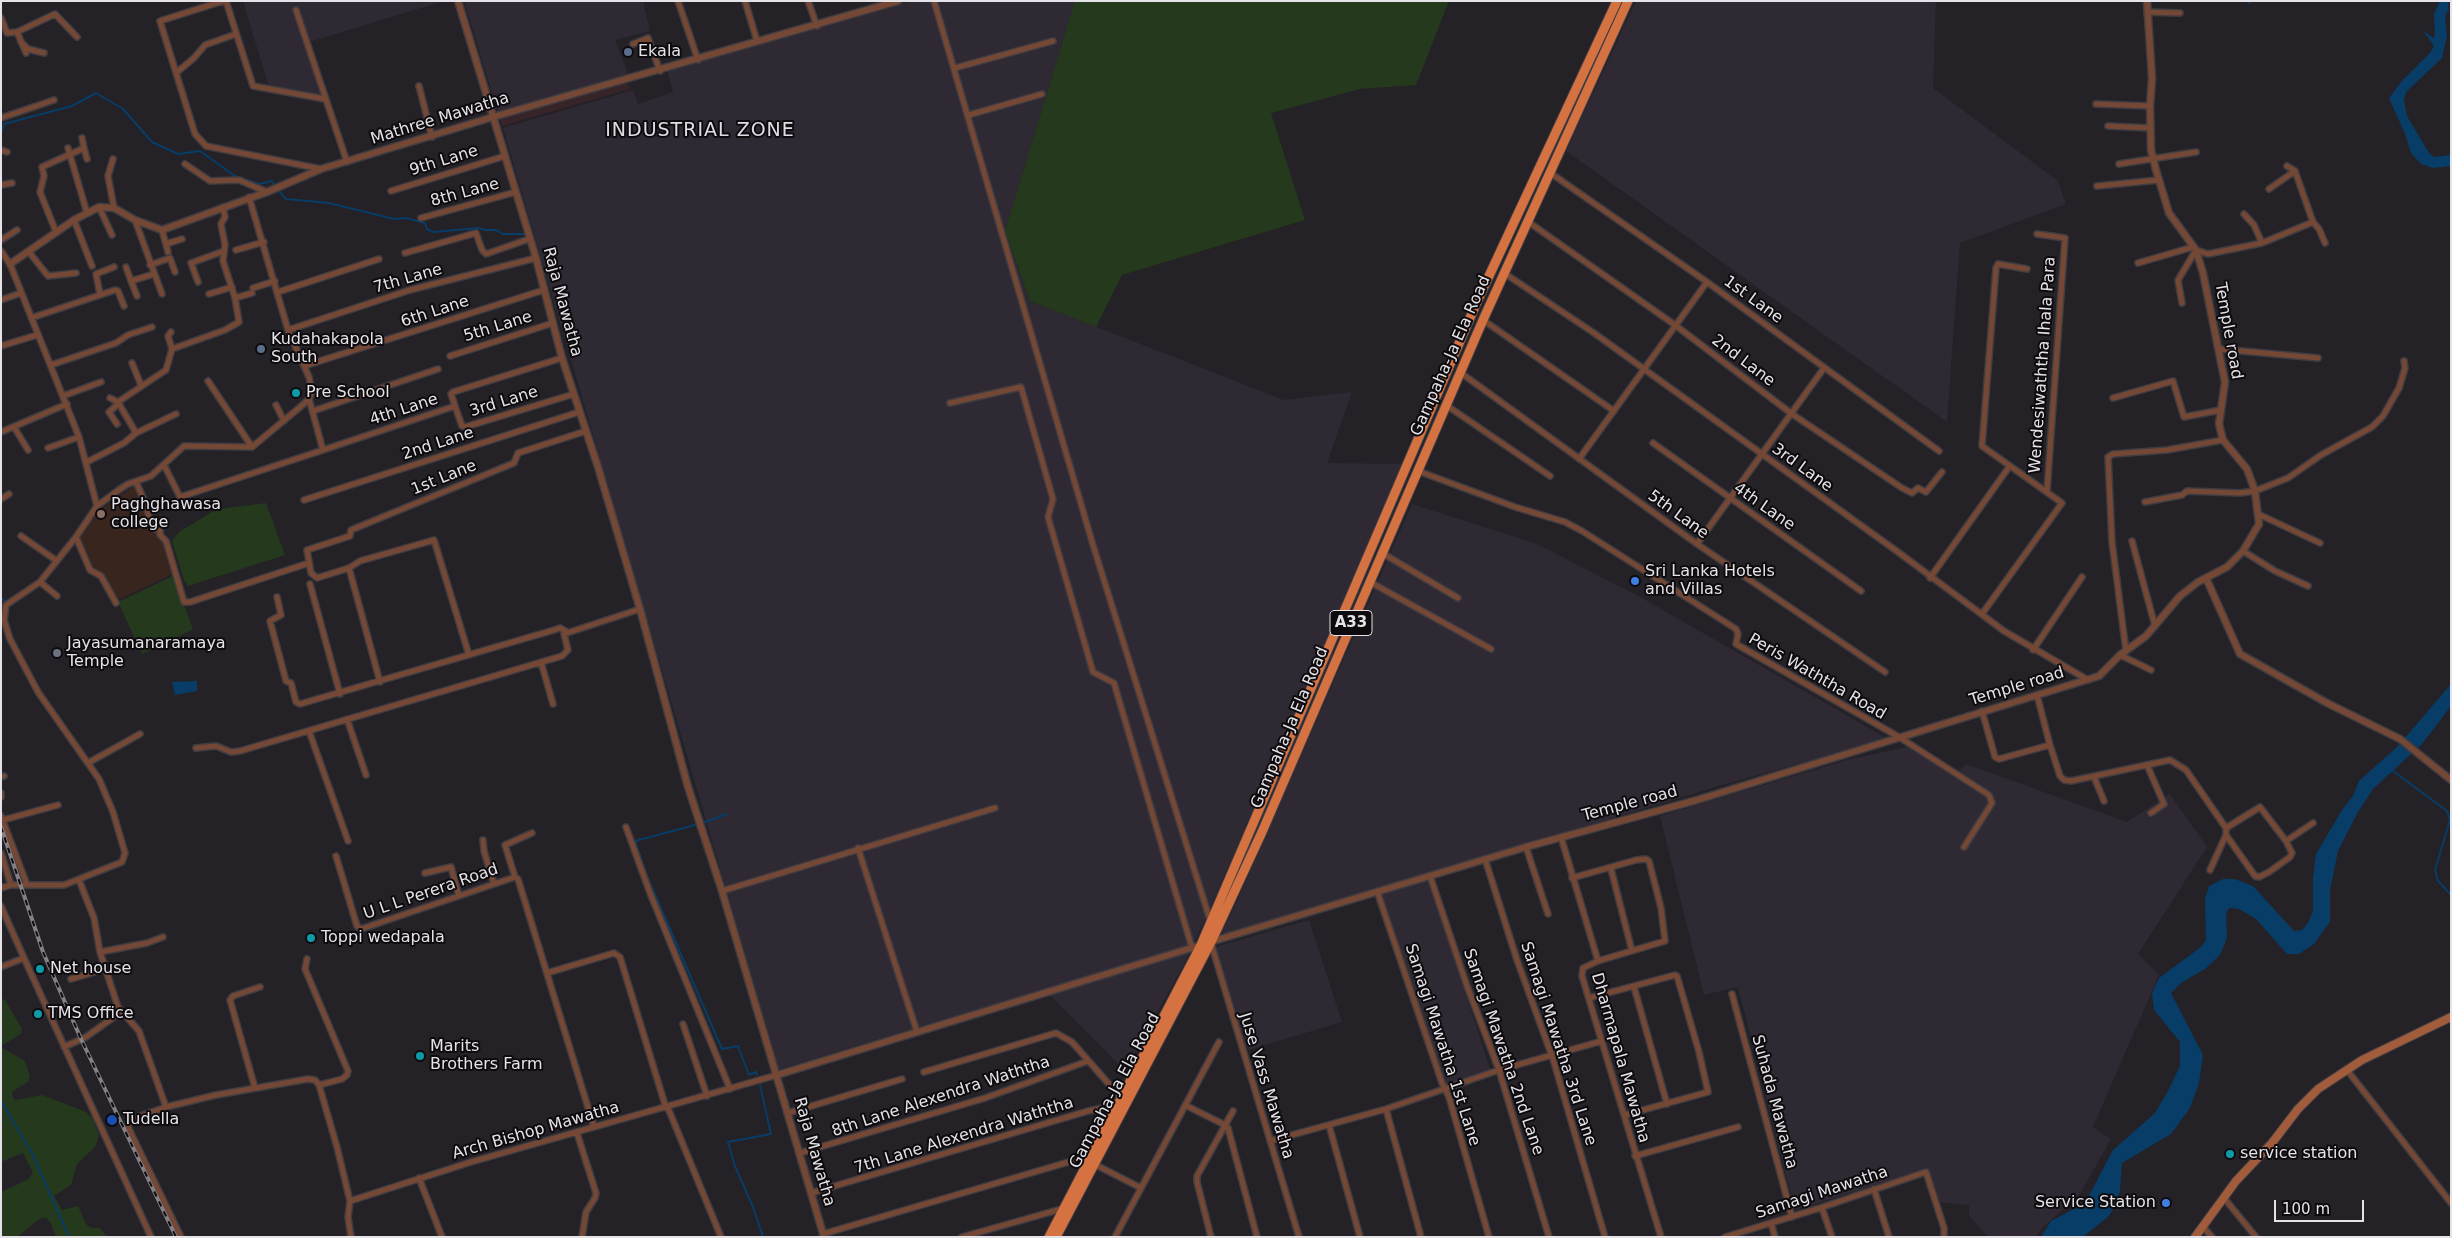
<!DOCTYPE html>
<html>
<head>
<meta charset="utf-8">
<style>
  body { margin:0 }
  #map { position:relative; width:2452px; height:1238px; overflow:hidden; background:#242127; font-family:"DejaVu Sans",sans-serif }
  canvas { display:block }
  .frame { position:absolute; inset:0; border:2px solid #e5e3e7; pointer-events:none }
  .scale { position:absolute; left:2274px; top:1200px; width:90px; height:22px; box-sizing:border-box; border:2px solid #e5e3e7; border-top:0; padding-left:6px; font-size:15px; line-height:18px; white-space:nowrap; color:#e5e3e7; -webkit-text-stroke:4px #0d0b0e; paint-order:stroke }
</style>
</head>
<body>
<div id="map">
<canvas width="2452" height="1238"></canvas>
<div class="frame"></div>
<div class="scale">100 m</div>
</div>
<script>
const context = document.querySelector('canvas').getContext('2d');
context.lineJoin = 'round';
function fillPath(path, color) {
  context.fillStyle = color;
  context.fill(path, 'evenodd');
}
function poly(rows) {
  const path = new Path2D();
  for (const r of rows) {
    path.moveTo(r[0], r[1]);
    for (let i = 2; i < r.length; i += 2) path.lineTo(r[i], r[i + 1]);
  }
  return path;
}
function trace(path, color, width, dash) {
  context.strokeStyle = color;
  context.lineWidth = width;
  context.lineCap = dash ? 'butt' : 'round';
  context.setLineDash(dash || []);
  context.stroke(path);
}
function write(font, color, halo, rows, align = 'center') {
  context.font = font + ' "DejaVu Sans",sans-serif';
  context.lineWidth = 4;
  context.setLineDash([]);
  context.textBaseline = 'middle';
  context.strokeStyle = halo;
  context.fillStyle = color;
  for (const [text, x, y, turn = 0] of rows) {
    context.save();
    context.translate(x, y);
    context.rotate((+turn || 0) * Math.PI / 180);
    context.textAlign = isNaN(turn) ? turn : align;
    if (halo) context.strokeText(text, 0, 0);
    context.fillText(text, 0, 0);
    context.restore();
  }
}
fillPath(poly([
  [627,83,630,89,502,126,500,118]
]), '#372428');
fillPath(poly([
  [243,1,444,1,309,42,326,96,271,94],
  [464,1,643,1,650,31,615,40,628,74,498,113],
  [912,1,1075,1,1005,231,1030,301,1284,400,1352,392,1327,463,1403,464,1209,911,1184,964,1125,1071,1044,989,779,1069,503,128,633,90,638,104,673,92,667,70],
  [1636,1,1936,1,1933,88,2058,181,2066,204,1960,243,1947,422,1566,151],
  [1412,504,1537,544,1644,599,1888,739,1722,785,1229,935,1221,932,1238,899],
  [1907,747,1953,775,1966,764,2127,822,2170,794,2207,847,2138,954,2159,975,2093,1127,2111,1139,2080,1194,2042,1228,2036,1237,1988,1237,1969,1216,1969,1205,1937,1202,1926,1170,1795,1210,1738,987,1704,995,1660,816,1847,760],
  [1428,878,1491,1072,1444,1087,1387,908,1384,908,1380,894],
  [1309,920,1342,1022,1248,1050,1215,947]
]), '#2f2934');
fillPath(poly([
  [135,485,150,529,157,533,164,544,173,574,117,600,100,572,92,570,79,538,100,510]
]), '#37251e');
fillPath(poly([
  [1075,1,1449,1,1416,85,1360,89,1271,113,1305,220,1122,275,1096,327,1030,301,1005,231],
  [266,503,285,555,188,586,184,580,172,541,179,532,217,509],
  [173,576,193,629,142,654,118,602],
  [1,998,5,1000,22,1029,21,1034,1,1046],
  [1,1047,25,1061,30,1076,28,1082,13,1091,12,1095,15,1100,42,1095,86,1112,93,1119,99,1136,95,1147,77,1164,71,1185,54,1196,62,1210,78,1206,86,1224,91,1228,100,1228,107,1237,56,1237,50,1222,46,1218,41,1218,17,1237,1,1237,1,1192,29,1179,33,1173,23,1153,1,1162]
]), '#25391d');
fillPath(poly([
  [2440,1,2450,1,2448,4,2449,9,2445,16,2447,36,2442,58,2406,92,2404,100,2407,116,2429,153,2434,157,2451,155,2451,166,2433,168,2421,164,2411,153,2405,134,2389,98,2401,82,2430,53,2434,46,2422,29,2433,38,2435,35,2434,14],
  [197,681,197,691,175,695,172,682],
  [2451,684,2451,706,2422,744,2373,789,2358,812,2338,851,2330,891,2330,922,2314,944,2299,954,2287,954,2256,919,2239,909,2229,908,2226,914,2227,938,2220,955,2205,969,2181,983,2171,993,2203,1055,2199,1083,2190,1108,2171,1134,2122,1163,2120,1191,2117,1203,2109,1216,2083,1237,2041,1237,2051,1221,2085,1203,2113,1150,2155,1113,2168,1091,2180,1066,2180,1042,2154,1010,2152,993,2159,978,2201,947,2206,940,2205,899,2209,886,2223,879,2235,879,2253,886,2294,931,2302,930,2308,923,2313,911,2313,878,2316,854,2342,810,2353,796,2359,781,2397,747]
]), '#073d66');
trace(poly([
  [2249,3,2250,1],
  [1,133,4,124,72,106,96,93,123,109,152,142,178,154,200,151,235,176,259,184,272,181,273,183],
  [278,190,286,199,329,203,394,219,406,218,425,223,427,229,433,232,479,228,485,230,496,230,503,234,525,234],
  [1,598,6,602],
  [2393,771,2447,811,2450,820,2435,870,2438,881,2451,895],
  [705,822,727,814],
  [695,825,635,841,647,876,722,1049,738,1046,749,1075,756,1072,757,1075],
  [760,1085,771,1134,728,1142,735,1166,753,1207,763,1237],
  [1,1101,33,1155,69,1237]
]), '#073d66', 2);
const minor = poly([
  [223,1,160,21,195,134,206,146,321,169],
  [226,1,253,86,325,99],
  [678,1,698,60],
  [745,1,757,41],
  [808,1,817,26],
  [934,1,1093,545,1210,920],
  [296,10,347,162],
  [2147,12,2180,13],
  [1,18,7,33,17,32,55,14,77,37],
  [17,32,26,53],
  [21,42,28,49,44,53],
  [633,44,648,38,660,71],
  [955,68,1053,41],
  [176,73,194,58,205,45,236,34],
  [419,86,432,137],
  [2096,104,2150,106],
  [969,115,1042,94],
  [1,118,54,100],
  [2108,126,2150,128],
  [68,148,87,213],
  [84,148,87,159],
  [1,150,7,152],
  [113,159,108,176,114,208],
  [185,164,210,181,239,180,267,192],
  [2119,164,2196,152],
  [1549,172,1707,282,1939,451],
  [1,185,12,183],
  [2097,186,2159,180],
  [2269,189,2295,171],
  [391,191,505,156],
  [99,207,112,235],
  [2244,214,2254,225,2262,243],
  [421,218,516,192],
  [74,220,92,266],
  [135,220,162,294],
  [1527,221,1675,325,1792,414,1902,488,1912,493,1918,488,1926,492,1942,472],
  [2313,222,2319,229,2325,243],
  [162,230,168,252],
  [56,232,40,192,44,176,42,167,84,148,82,138],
  [2037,234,2065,238,2047,491],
  [1,240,17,230],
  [166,244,182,239],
  [236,250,264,242],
  [1,251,10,264,79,437,97,506],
  [29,252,48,276,76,273],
  [405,253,476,233,482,250,486,254,529,239],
  [2138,263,2193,247],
  [150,265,170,258,175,272],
  [126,267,131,281,154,274],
  [1504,273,1594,333,1898,552,2004,631,2088,680],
  [131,281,137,296],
  [198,282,191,263,224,251],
  [253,288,275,281],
  [278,292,379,259],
  [100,294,96,274,114,267],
  [209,294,232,287],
  [235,298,252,293],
  [1,300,21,293],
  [2182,303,2178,280,2196,250,2208,254,2262,243,2313,222,2295,171,2287,166],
  [31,318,115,290,118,291,124,306],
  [1483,320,1614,411],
  [288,330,410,290,536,258],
  [171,332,168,336,172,349],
  [1,346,37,335],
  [2220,349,2318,358],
  [450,356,553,323],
  [132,363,141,385],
  [51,365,116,343,128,335,152,327],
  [304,366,544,290],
  [1461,373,1697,544,1885,672],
  [208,381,252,447],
  [63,396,101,382],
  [110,398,118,402],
  [2113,398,2173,381,2184,417,2221,410],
  [950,403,1021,387,1053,499,1048,517,1093,672,1114,683,1192,948],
  [276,405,284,421],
  [1446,405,1550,476],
  [455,406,462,426,465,427,574,394],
  [313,411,438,369],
  [117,424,109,412,118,404],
  [14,427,28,450],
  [1,432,67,404],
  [136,433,176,414],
  [1653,443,1861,591],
  [48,448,79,437],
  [323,450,455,406,451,394,453,392,562,358],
  [1579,459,1707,282],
  [87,462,124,443,136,433,118,402,166,370,172,349,225,330,239,322,235,298,223,261,225,245,221,224,225,217,223,207],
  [164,465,180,497,323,450,309,399],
  [1418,471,1515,507,1565,522,1582,531,1736,629,1738,634,1736,644,1899,737,1989,795,1992,803,1964,847],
  [136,482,145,502,152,528,160,531,160,535,166,541,184,602,190,602,309,563],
  [1,499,9,494],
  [304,500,579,412],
  [2145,502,2182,495,2187,491,2240,493,2255,491,2288,478,2321,455,2372,427,2383,416,2399,388,2405,368,2404,361],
  [2258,514,2320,543],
  [21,536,57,561],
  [76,537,90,570,101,576,116,603],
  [2132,541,2155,626],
  [1697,544,1824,368],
  [2243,551,2275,571,2308,586],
  [1382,553,1458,598],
  [349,568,380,682],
  [1930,578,2009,467],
  [40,582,57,596],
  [1370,582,1491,649],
  [310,584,340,694],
  [277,597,281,615,270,621,286,681,291,683,296,702,300,704,554,630,560,628,567,632],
  [1982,614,2062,503,1982,446,1996,268,1998,264,2027,269],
  [2033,650,2082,577],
  [2126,651,2112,542,2108,457,2113,454,2167,450,2223,440],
  [469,655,434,540,360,561,349,568,317,578,311,573,307,550,350,536,351,530,514,463,518,453,586,431],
  [2120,655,2151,670],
  [541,662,553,704],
  [2037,695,2050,745],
  [1982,711,1995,757,1999,759,2050,745,2060,776,2064,780,2071,781,2170,760,2186,770,2226,828,2260,807,2286,841,2313,823],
  [347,719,366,775],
  [309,731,348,841],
  [196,748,216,746,231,752,240,751,562,656,568,650,564,634,640,609],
  [88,763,140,734],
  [2147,765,2164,804,2151,813],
  [1,777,4,776],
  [2094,777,2104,801],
  [1,793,1,797],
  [1,816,27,885],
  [3,820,58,805],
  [626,827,650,893,730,1089],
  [2226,828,2226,835,2255,876,2259,877,2269,872,2290,857,2292,853,2286,841],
  [1561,837,1598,961,1583,968,1582,976,1661,1237],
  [483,840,484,851,494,884],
  [1526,847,1548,914],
  [858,848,917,1032],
  [1,853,11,885],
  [336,856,357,926,361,929,515,877,518,879,594,1127],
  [1485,859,1517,960,1553,1059,1605,1237],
  [1611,869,1632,951],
  [2210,870,2226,835],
  [425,873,451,867,459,896],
  [1430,876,1467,986,1499,1070,1549,1237],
  [515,877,505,845,532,833],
  [1572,878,1636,860,1646,859,1649,861,1661,908,1665,941,1598,961],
  [79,880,94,918,100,952,118,1007,139,1031,166,1107],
  [1,888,11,885,64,885,122,862,125,853,113,812,99,779,38,692,10,639,4,620,6,605,40,582,76,537,97,506,120,489,128,484,151,476,184,446,252,447,299,408,309,399,312,392,309,377,288,330,249,197],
  [722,891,995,808],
  [1377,891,1442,1083,1449,1097,1489,1237],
  [1,906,24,958,1,967],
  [1211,943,1299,1237],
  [100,952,147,943,163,937],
  [24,958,151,1237],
  [307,959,305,969,348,1071,347,1075,342,1079,319,1085],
  [547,973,614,953,620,957,666,1108],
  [71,979,105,969],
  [1634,987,1667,1104],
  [1732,994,1792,1217],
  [1589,998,1675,975,1677,976,1699,1052,1708,1092,1625,1115],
  [683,1024,707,1096],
  [64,1047,86,1037,121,1012],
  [2347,1070,2451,1203],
  [924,1072,1056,1033,1072,1042,1122,1099],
  [255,1088,230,1000,233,996,260,987],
  [1185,1105,1225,1125,1228,1128,1257,1237],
  [668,1108,721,1237],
  [1386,1109,1421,1237],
  [788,1113,902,1079],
  [1329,1125,1360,1237],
  [577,1133,596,1193,595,1198,586,1212,582,1237],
  [1270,1141,1386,1109,1499,1070,1602,1041],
  [800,1153,985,1098,1088,1061],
  [1635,1156,1738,1127],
  [1094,1164,1141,1188],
  [419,1178,442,1237],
  [1874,1189,1889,1237],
  [811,1193,1088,1111,1118,1105],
  [2224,1198,2256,1237],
  [350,1201,471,1162,777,1075],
  [1822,1208,1832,1237],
  [1771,1223,1775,1237],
  [2203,1227,2212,1237],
  [823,1234,1089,1156],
  [181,1237,128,1127,129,1120,166,1107,216,1095,308,1079,315,1080,319,1085,337,1147,350,1201,348,1217,351,1237],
  [962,1237,1065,1208],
  [1115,1237,1219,1042],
  [1211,1237,1197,1182,1197,1176,1233,1111],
  [1725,1237,1820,1208,1926,1172,1944,1228,1944,1237]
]);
const tertiary = poly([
  [458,1,536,258,562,358,598,467,640,609,688,787,722,891,824,1237],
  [10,264,74,220,99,207,114,208,135,220,162,230,267,192,321,169,493,117,898,1],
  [2206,578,2240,654,2327,703,2400,739,2451,780],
  [1210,942,1526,847,1697,800,2099,676,2120,655,2146,636,2180,596,2198,582,2227,567,2243,551,2259,524,2255,491,2247,469,2223,440,2219,424,2225,382,2203,273,2196,250,2169,213,2156,170,2151,150,2150,106,2152,78,2147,1],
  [777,1075,1201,945]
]);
const secondary = poly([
  [2195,1237,2236,1181,2272,1143,2298,1109,2318,1089,2362,1060,2451,1017]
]);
const trunk = poly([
  [1049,1237,1201,945,1476,304,1617,1],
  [1056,1237,1211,942,1262,832,1483,320,1628,1]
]);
trace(minor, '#3f3c42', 8);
trace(tertiary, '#3f3c42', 9);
trace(secondary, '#3f3c42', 10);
trace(trunk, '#3f3c42', 11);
trace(minor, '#744835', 5);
trace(tertiary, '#744835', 6);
trace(secondary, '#a15c3c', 8);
trace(trunk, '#d47242', 9);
const rail = poly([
  [1,827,43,952,81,1039,176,1237]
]);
trace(rail, '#848186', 4);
trace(rail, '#0d0b0e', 2, [5.5]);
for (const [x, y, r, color] of [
  [628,52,5,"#5c6f8a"],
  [261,349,5,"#5c6f8a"],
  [296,393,5,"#0f9aa8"],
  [101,514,5,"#8d6e63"],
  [1635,581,5,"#3f7fe0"],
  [57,653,5,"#6b7280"],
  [311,938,5,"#0f9aa8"],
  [40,969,5,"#0f9aa8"],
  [38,1014,5,"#0f9aa8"],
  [420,1056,5,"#0f9aa8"],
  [112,1120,6,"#1a4fb4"],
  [2230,1154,5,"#0f9aa8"],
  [2166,1203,5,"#3f7fe0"]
]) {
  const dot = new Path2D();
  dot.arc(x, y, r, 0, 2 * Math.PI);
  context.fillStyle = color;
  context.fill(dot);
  trace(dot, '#0d0b0e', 2);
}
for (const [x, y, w] of [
  [1351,623,42]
]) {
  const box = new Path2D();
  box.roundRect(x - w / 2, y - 12.5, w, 25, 4);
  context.fillStyle = '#0d0b0e';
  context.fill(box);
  trace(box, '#e5e3e7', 1);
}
write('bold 15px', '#e5e3e7', null, [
  ["A33",1351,623]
]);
write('16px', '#e5e3e7', '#0d0b0e', [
  ["Ekala",638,52],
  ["Kudahakapola",271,340],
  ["South",271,358],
  ["Pre School",306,393],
  ["Paghghawasa",111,505],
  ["college",111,523],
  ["Sri Lanka Hotels",1645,572],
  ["and Villas",1645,590],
  ["Jayasumanaramaya",67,644],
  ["Temple",67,662],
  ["Toppi wedapala",321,938],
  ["Net house",50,969],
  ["TMS Office",48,1014],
  ["Marits",430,1047],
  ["Brothers Farm",430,1065],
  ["Tudella",123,1120],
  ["service station",2240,1154],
  ["Service Station",2156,1203,"right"]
], 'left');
write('16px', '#e5e3e7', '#0d0b0e', [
  ["Mathree Mawatha",440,119,-17],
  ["9th Lane",444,161,-17],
  ["8th Lane",465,193,-15],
  ["7th Lane",408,279,-16],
  ["1st Lane",1753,300,36],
  ["Raja Mawatha",562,302,75],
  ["6th Lane",435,312,-18],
  ["5th Lane",498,327,-17],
  ["Temple road",2228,331,80],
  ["Gampaha-Ja Ela Road",1451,356,-66],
  ["2nd Lane",1743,361,37],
  ["Wendesiwaththa Ihala Para",2043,365,-86],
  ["3rd Lane",504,402,-17],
  ["4th Lane",404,410,-18],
  ["2nd Lane",438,444,-18],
  ["3rd Lane",1802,468,36],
  ["1st Lane",444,478,-22],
  ["4th Lane",1764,507,35],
  ["5th Lane",1678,515,36],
  ["Peris Waththa Road",1817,677,30],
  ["Temple road",2017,687,-17],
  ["Gampaha-Ja Ela Road",1290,728,-67],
  ["Temple road",1630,804,-15],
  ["U L L Perera Road",431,892,-19],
  ["Samagi Mawatha 3rd Lane",1558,1044,72],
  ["Samagi Mawatha 1st Lane",1442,1045,72],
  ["Samagi Mawatha 2nd Lane",1503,1052,71],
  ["Dharmapala Mawatha",1620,1058,74],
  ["Juse Vass Mawatha",1266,1086,73],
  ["Gampaha-Ja Ela Road",1115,1091,-62],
  ["8th Lane Alexendra Waththa",941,1097,-18],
  ["Suhada Mawatha",1774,1102,75],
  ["Arch Bishop Mawatha",536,1131,-16],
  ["7th Lane Alexendra Waththa",964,1136,-17],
  ["Raja Mawatha",814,1152,74],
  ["Samagi Mawatha",1822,1193,-18]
]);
context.letterSpacing = '1px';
write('19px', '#e1dce4', '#0d0b0e', [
  ["INDUSTRIAL ZONE",700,131]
]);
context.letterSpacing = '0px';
</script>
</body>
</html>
